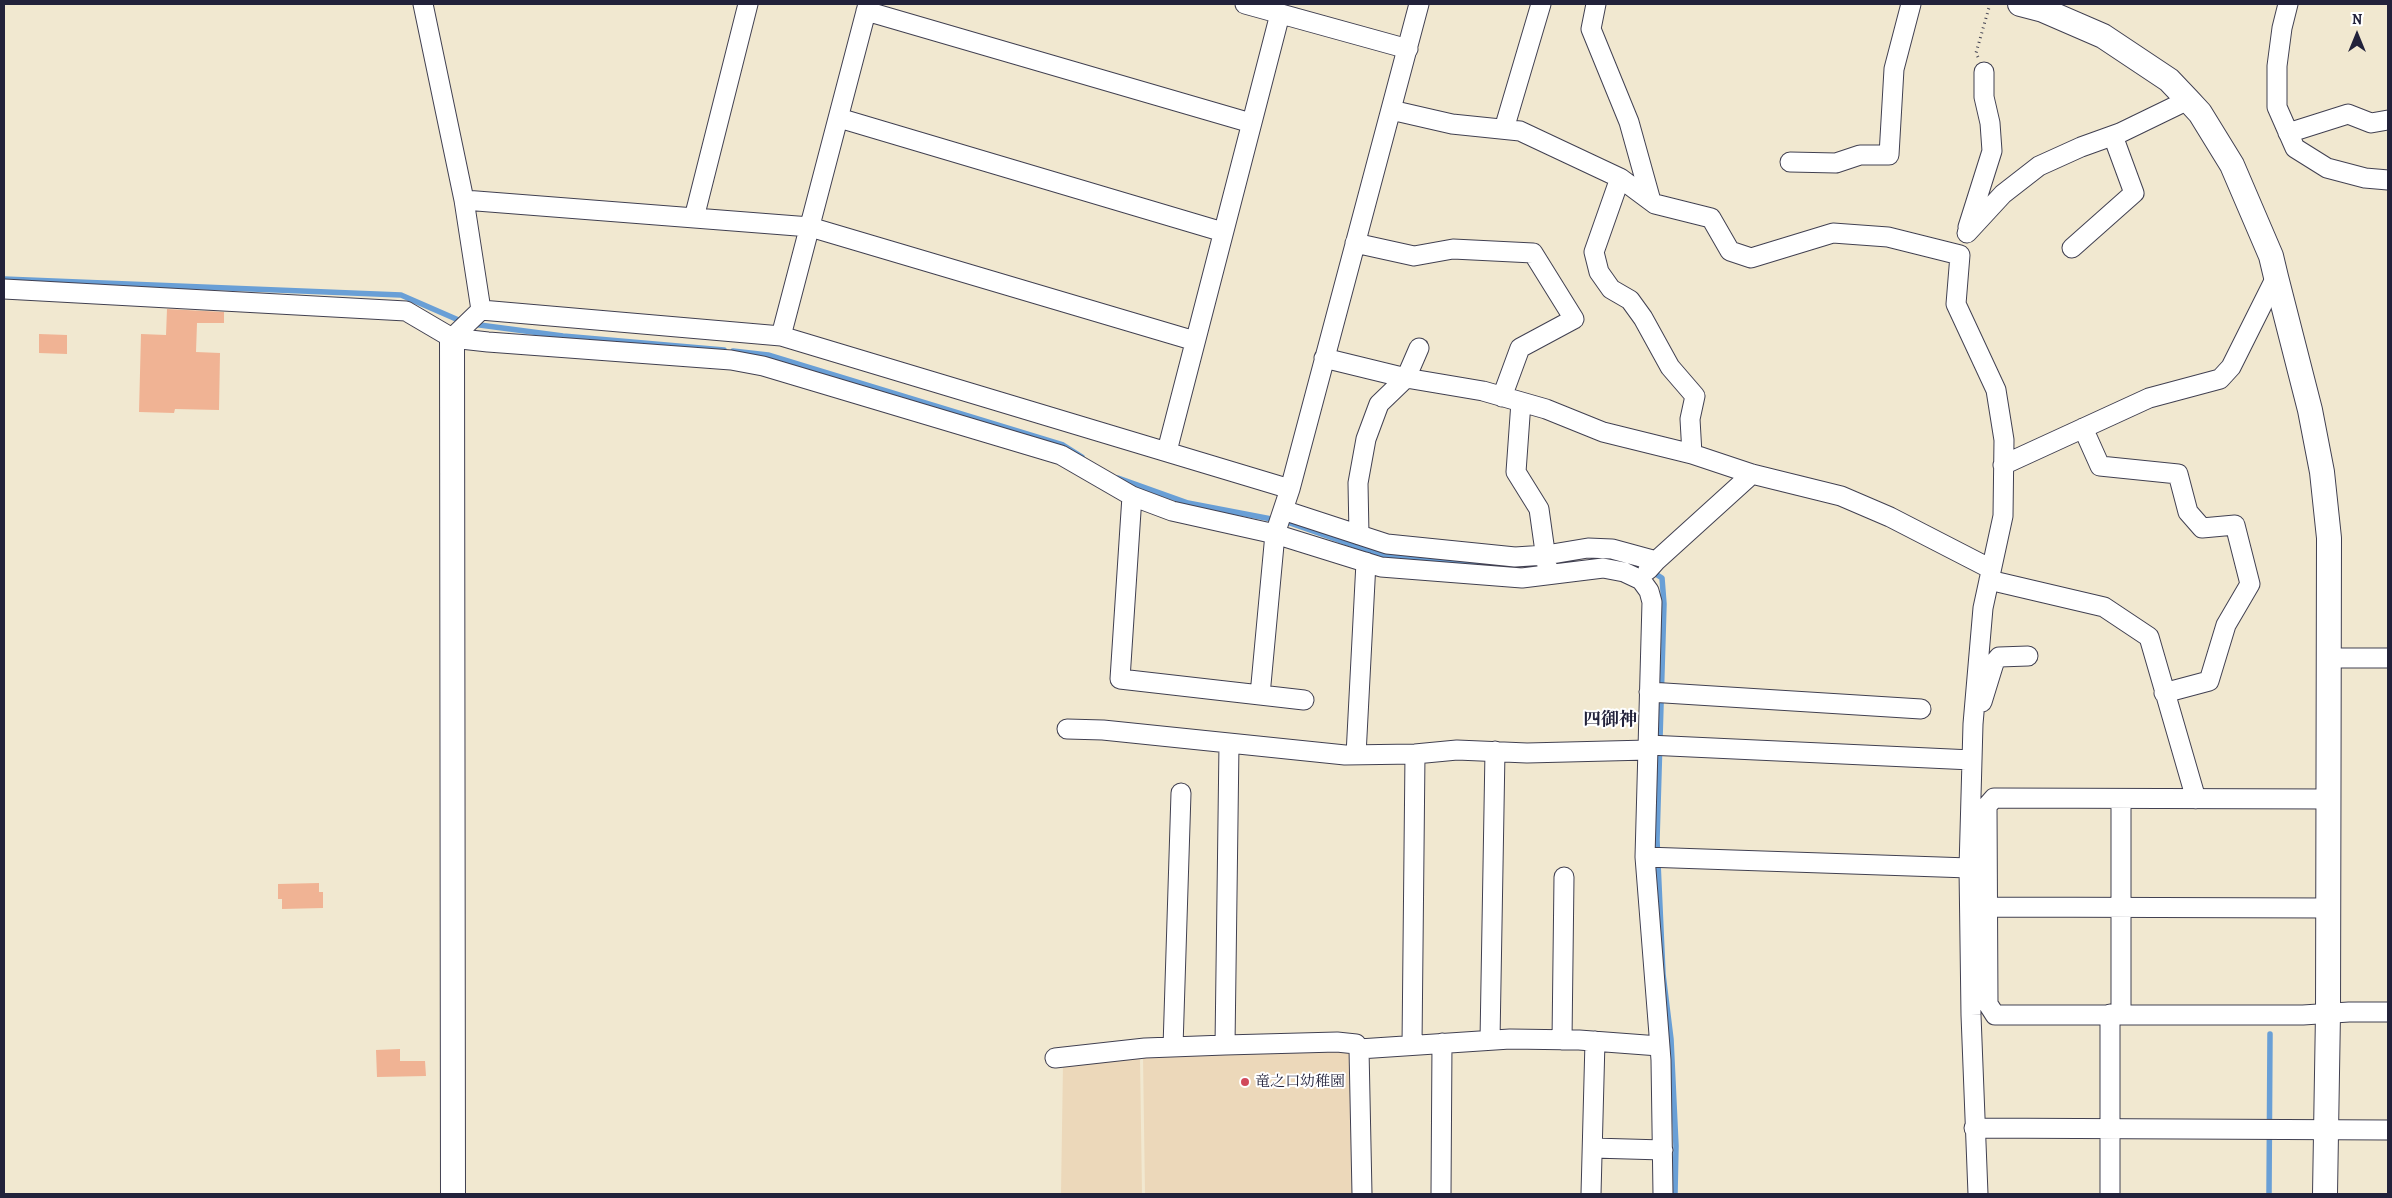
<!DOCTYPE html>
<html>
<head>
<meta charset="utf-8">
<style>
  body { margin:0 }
  #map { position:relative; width:2392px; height:1198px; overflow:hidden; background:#f1e8d0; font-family:Alegreya,serif }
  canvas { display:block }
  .frame { position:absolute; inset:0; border:5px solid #22223b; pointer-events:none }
  .north { position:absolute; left:2332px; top:10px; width:50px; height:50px; -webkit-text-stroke:4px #fff; paint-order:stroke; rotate:0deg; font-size:14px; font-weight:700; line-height:20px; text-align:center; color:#22223b }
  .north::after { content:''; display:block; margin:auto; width:18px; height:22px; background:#22223b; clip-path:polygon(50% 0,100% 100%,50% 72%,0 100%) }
</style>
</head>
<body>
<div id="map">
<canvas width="2392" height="1198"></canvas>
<div class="frame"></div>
<div class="north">N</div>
</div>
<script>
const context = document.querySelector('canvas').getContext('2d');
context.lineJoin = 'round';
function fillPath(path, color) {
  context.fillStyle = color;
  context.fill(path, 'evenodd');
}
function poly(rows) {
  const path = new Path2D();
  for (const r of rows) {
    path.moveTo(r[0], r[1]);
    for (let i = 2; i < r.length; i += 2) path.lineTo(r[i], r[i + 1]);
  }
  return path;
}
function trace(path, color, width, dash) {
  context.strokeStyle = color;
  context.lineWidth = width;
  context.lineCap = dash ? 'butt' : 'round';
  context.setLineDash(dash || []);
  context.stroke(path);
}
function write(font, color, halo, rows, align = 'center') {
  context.font = font + ' Alegreya,"Noto Serif JP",serif';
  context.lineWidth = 4;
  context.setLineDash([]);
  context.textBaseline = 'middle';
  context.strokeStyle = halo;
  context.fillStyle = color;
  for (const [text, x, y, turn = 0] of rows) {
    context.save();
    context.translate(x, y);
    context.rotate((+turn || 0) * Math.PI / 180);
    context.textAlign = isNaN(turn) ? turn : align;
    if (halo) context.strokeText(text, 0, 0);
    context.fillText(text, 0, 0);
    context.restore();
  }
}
fillPath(poly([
  [1350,1050,1353,1194,1145,1194,1143,1056],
  [1140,1057,1142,1194,1061,1194,1063,1064]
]), '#ecd8ba');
trace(poly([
  [4,279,401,295,463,322],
  [472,324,563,336,724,350],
  [733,351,768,355,1063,445,1082,457],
  [1118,478,1188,503,1287,522,1384,556,1445,560,1503,567,1518,566],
  [1550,564,1570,560],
  [1651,571,1662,578,1664,604,1657,840,1663,974,1671,1039,1676,1146,1675,1194],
  [2269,1194,2270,1034]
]), '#699fd6', 5.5);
fillPath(poly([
  [167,309,224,312,224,323,197,323,196,352,220,353,219,410,175,409,174,413,139,412,141,334,166,335],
  [39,334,67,335,67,354,39,353],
  [319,883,319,892,323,892,323,908,282,909,282,899,278,899,278,884],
  [400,1049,400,1061,425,1061,426,1076,377,1077,376,1050]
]), '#f0b394');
const minor = poly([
  [423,4,464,200,481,310,452,338],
  [1245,4,1408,49],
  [1596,4,1591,29,1629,122,1651,201],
  [2288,4,2282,28,2277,66,2277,107,2295,148,2327,168,2365,178,2388,180],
  [866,11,1251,123],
  [1391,110,1452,124,1520,131,1620,178,1655,204,1711,218,1730,251,1751,258,1833,233,1888,237,1960,255,1956,304,1996,390,2004,440,2003,516,1983,608,1973,724,1969,868,1971,1015,1978,1194],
  [839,118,1223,232],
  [1504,129,1541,4],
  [2288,133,2348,114,2371,123,2388,120],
  [1790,162,1836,163,1860,155,1889,155,1894,69,1911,4],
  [1620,178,1594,252,1599,272,1611,289,1630,300,1643,318,1670,367,1695,396,1690,419,1692,454],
  [464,200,810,227,1195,341],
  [694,218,748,4],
  [1968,227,1992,151,1990,123,1984,97,1984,72],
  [1967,233,2003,194,2039,166,2081,147,2120,133,2188,100],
  [1355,243,1414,256,1453,249,1533,253,1574,319,1520,348,1502,397],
  [2072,248,2134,193,2113,136],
  [4,289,406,311,452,338,488,342,731,360,763,366,1061,455,1132,496,1172,511,1275,534,1381,567,1522,578,1603,568,1624,572,1641,580,1649,591,1652,602,1645,857,1661,1060,1663,1194],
  [481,310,781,336,1290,489],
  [781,336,868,4],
  [1324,358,1406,378,1483,391,1546,409,1603,432,1692,454,1752,474,1841,496,1890,517,1991,569],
  [1521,402,1516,472,1539,509,1547,566],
  [2083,428,2100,466,2178,474,2188,512,2202,528,2235,525,2250,584,2226,625,2209,681,2164,693],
  [1167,451,1280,14],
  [2003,465,2149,398,2220,379,2231,367,2276,277],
  [1132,496,1120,679,1304,700],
  [1283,510,1387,544,1515,557,1546,555,1588,548,1612,549,1656,561],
  [1359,535,1358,483,1366,439,1379,404,1406,378,1419,348],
  [1648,570,1656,561,1752,474],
  [1989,580,2104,607,2149,637,2196,799],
  [2329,658,2388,658],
  [1649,692,1921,709],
  [1260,695,1275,534,1290,489,1419,4],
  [1982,702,1994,663,1999,657,2028,656],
  [1067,729,1103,730,1345,755,1415,754,1457,750,1527,753,1648,750],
  [1648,745,1972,760],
  [1356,755,1366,562],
  [2121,799,2121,1014],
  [2328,799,1994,798,1987,806,1988,1004,1995,1015,2303,1015,2349,1012,2388,1012],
  [1645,857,1969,868],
  [1988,907,2329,908],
  [1490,1040,1495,751],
  [1562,1040,1564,877],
  [1225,1045,1229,744],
  [1412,1045,1415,754],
  [1173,1047,1181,793],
  [1055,1058,1145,1048,1225,1045,1337,1042,1356,1044,1359,1049],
  [1974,1128,2388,1130],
  [1593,1148,1663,1150],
  [1362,1194,1359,1049,1510,1039,1579,1040,1659,1046],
  [1441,1194,1442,1043],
  [1591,1194,1595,1041],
  [2110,1194,2110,1014]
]);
const tertiary = poly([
  [2020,4,2043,10,2103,36,2169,80,2188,100,2200,113,2232,165,2271,256,2276,277,2310,410,2322,472,2329,538,2328,1013,2325,1194],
  [452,338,453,1194]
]);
trace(minor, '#414051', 21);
trace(tertiary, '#414051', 26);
trace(poly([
  [1978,57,1976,53,1990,4]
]), '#414051', 3, [1, 4]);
trace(minor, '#fff', 19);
trace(tertiary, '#fff', 24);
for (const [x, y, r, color] of [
  [1245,1082,5,"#d1495b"]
]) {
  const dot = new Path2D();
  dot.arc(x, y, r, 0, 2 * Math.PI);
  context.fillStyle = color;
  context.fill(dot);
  trace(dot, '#fff', 2);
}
write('15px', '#22223b', '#fff', [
  ["竜之口幼稚園",1255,1082]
], 'left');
write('bold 18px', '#22223b', '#fff', [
  ["四御神",1610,721]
]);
</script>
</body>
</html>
